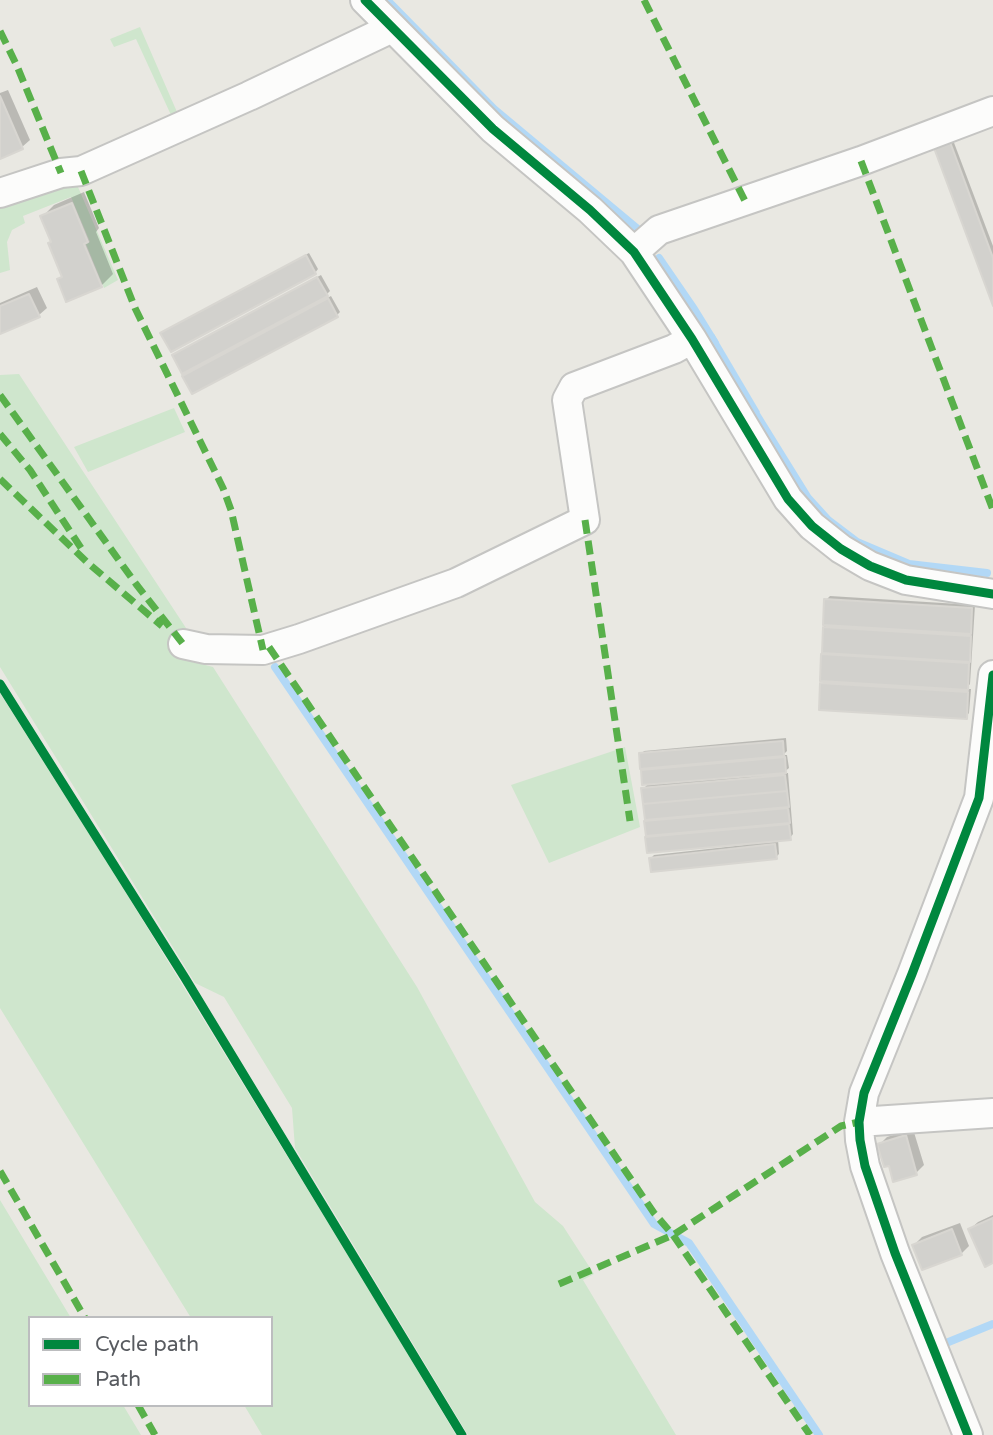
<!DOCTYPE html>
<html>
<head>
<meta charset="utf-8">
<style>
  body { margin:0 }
  #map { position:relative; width:993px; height:1435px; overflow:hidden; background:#e9e8e2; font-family:"Varela Round",sans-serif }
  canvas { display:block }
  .legend { position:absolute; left:28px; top:1316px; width:245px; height:91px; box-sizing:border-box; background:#fff; border:2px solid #bcbdbf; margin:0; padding:9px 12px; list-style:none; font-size:21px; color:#585b60 }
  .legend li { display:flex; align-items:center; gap:14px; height:35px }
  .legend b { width:35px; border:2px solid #bcbdbf }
</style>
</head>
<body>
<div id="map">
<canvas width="993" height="1435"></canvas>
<ul class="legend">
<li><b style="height:9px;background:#00873e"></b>Cycle path</li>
<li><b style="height:9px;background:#58b04a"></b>Path</li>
</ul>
</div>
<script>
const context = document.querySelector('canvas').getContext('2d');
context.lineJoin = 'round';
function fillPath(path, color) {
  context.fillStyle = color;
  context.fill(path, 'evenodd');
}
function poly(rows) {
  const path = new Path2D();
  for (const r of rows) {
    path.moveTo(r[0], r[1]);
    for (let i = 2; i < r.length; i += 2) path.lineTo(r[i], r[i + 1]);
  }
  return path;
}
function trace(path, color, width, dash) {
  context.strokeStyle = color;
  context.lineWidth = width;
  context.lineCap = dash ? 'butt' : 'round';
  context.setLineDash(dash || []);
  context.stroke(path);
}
fillPath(poly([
  [140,27,177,112,171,115,136,39,114,47,110,39],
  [75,180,118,280,104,288,86,244,90,242,71,197,23,216,25,223,12,230,7,242,10,270,0,273,0,206],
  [19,374,186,628,176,644,183,659,213,667,417,987,535,1202,563,1226,594,1274,583,1280,676,1435,468,1435,295,1148,292,1108,224,997,195,983,0,667,0,375],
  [174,408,185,432,88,472,74,447],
  [0,693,112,870,382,1311,456,1435,262,1435,244,1405,271,1405,271,1318,191,1318,0,1008],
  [625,747,640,827,549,863,511,785],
  [0,1200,71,1318,30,1318,30,1405,123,1405,141,1435,0,1435]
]), '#cfe6cd');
fillPath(poly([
  [714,334,760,412,752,418,705,339]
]), '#b2d8f6');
fillPath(poly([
  [8,90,30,140,22,147,0,157,0,93],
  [953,140,993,246,993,301,936,149],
  [84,192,99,228,96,232,113,274,101,286,59,279,63,275,42,217,54,205],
  [309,253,318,269,315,273,162,333,166,330],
  [321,275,330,291,326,295,174,355,177,352],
  [37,287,47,308,39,315,0,332,0,303],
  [331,296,340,312,337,315,185,376,188,373],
  [830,596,975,605,970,684,966,689,971,689,969,713,966,717,822,684,826,679,821,679,826,600],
  [786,738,787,751,783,755,787,755,789,768,783,773,788,773,793,834,790,838,778,839,779,854,776,857,651,858,654,855,744,845,744,842,648,851,643,789,649,783,642,771,647,766,641,754,644,751],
  [913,1129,924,1165,916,1173,890,1164,879,1145,887,1137],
  [993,1215,993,1261,970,1229,978,1222],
  [960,1223,969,1246,961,1254,914,1245,922,1237]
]), '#0003');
trace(poly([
  [387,0,494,109,639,230],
  [659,258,694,309,715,343],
  [751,406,808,498,828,520,857,542,909,564,987,573],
  [275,667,654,1224,689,1243,819,1435],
  [946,1343,993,1324]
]), '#b2d8f6', 8);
const building = poly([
  [0,96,23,149,0,159,0,96],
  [950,142,993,258,993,306,934,148,950,142],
  [72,203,88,242,84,244,102,287,66,302,57,279,62,277,48,243,51,242,40,216,72,203],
  [306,255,316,274,171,352,160,333,306,255],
  [317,277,328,296,182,374,172,355,317,277],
  [29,294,40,317,0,334,0,306,29,294],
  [328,298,338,317,192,394,182,376,328,298],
  [824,599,972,608,971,634,823,625,824,599],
  [823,627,971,636,970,662,822,653,823,627],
  [821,654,969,663,968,690,820,681,821,654],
  [820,683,968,692,967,719,819,710,820,683],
  [783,741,784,756,640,769,639,753,783,741],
  [785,757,786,773,642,785,641,770,785,757],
  [785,775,787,791,643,804,641,788,785,775],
  [787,791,789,807,645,820,643,804,787,791],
  [788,808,790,823,646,836,644,821,788,808],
  [789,824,791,840,647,853,645,837,789,824],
  [775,844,777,859,651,872,649,858,775,844],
  [906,1135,917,1175,893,1182,889,1166,884,1167,877,1144,906,1135],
  [993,1218,993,1263,985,1267,968,1229,993,1218],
  [952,1229,962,1255,922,1270,912,1245,952,1229]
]);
fillPath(building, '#d2d1cd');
trace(building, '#d8d6d1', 2);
const minor = poly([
  [365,0,493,129,590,210,634,252,692,339,788,499,812,526,841,549,870,566,906,580,993,594],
  [0,193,61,173,81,171,249,96,392,28],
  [634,252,659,230,861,161,993,111],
  [183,644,206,649,263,650,299,639,456,583,585,520,567,400,574,387,674,349,692,339],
  [859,1122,993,1113],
  [968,1435,895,1253,865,1166,860,1140,859,1122,864,1093,912,974,979,798,993,675]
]);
trace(minor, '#c5c5c3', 32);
trace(minor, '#fcfcfb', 28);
trace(poly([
  [644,0,745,201],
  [0,31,17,66,61,173],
  [861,161,993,510],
  [81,171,135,308,223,488,231,510,263,650],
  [0,395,136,584,183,644],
  [0,434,30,470,83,551],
  [0,479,88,563,162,626],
  [585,520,630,821],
  [269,647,654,1213,673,1235,810,1435],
  [0,1171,85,1318],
  [559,1284,673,1235,841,1126,859,1122],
  [138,1405,155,1435]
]), '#58b04a', 7, [14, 7]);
trace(poly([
  [365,0,493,129,590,210,634,252,692,339,788,499,812,526,841,549,870,566,906,580,993,594],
  [0,684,185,978,462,1435],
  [968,1435,895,1253,865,1166,860,1140,859,1122,864,1093,912,974,979,798,993,675]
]), '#00873e', 9);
</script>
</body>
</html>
